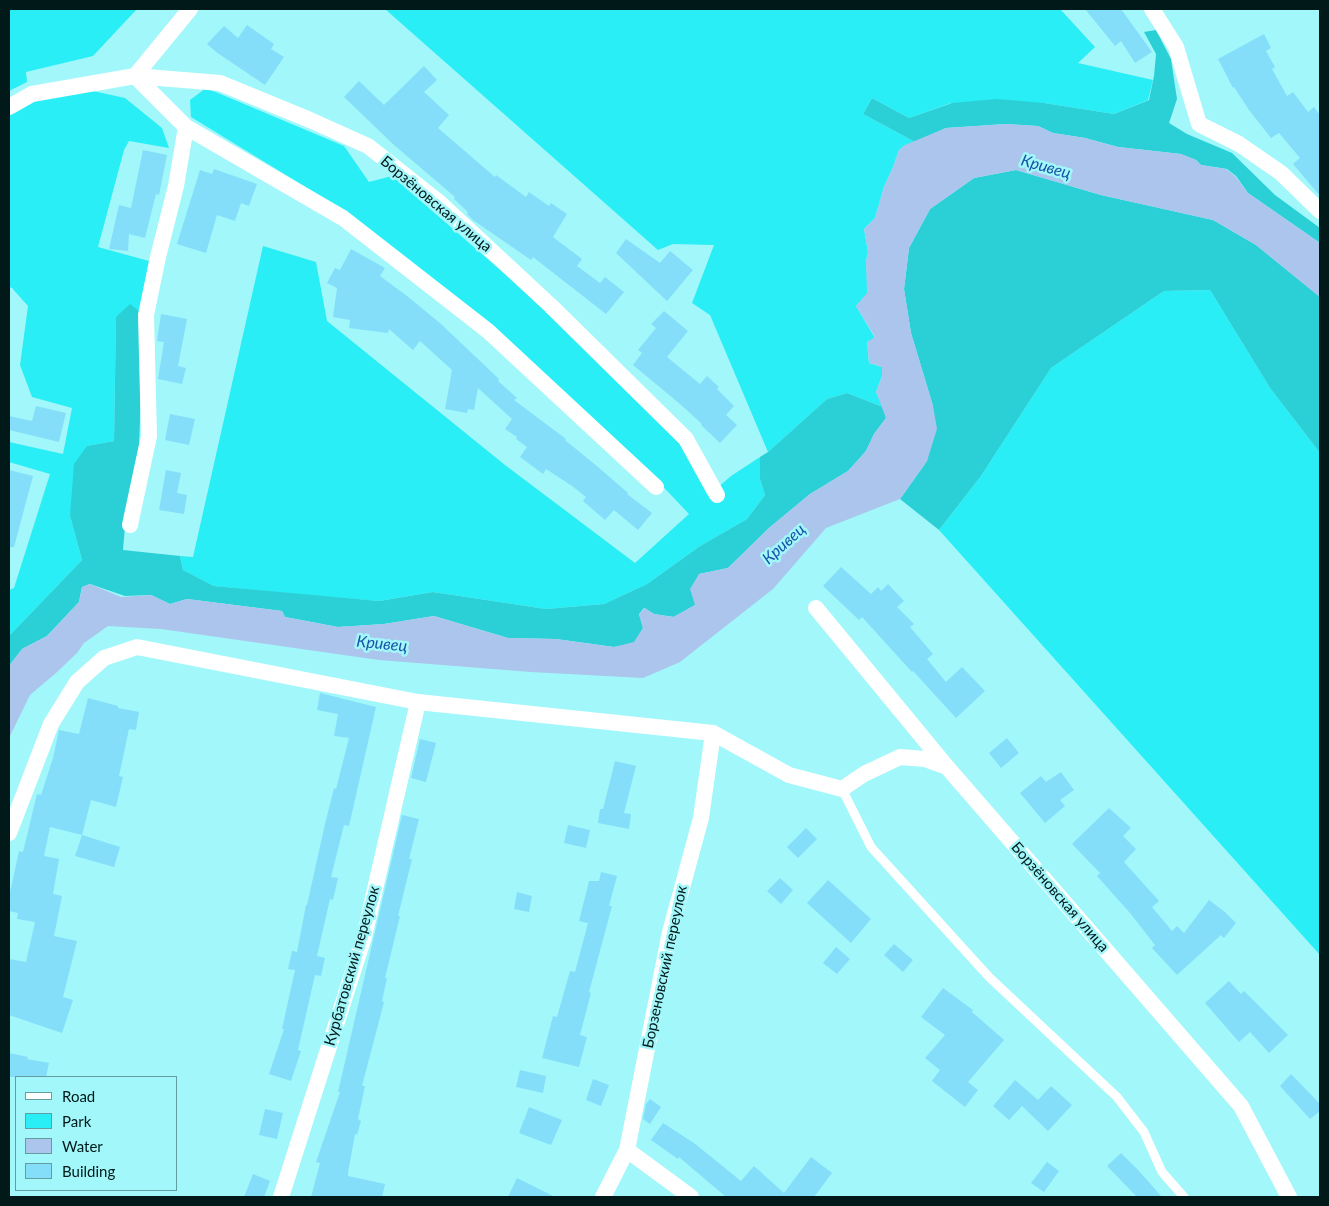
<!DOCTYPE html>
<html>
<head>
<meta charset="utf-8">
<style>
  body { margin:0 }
  #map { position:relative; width:1329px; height:1206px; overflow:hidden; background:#a2f7fa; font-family:Lato,sans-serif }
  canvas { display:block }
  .frame { position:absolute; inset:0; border:10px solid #02191a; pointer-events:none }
  .legend { position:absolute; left:15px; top:1076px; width:162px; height:115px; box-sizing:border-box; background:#a2f7fa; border:1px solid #629ea0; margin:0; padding:6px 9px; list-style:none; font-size:15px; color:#02191a }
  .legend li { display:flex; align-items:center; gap:10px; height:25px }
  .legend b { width:25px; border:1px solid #629ea0 }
</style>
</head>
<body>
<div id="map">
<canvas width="1329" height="1206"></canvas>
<div class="frame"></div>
<ul class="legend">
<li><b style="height:6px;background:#fff"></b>Road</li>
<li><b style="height:14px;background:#29eef5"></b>Park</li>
<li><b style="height:14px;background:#abc5ed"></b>Water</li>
<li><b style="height:14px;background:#84def9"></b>Building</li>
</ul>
</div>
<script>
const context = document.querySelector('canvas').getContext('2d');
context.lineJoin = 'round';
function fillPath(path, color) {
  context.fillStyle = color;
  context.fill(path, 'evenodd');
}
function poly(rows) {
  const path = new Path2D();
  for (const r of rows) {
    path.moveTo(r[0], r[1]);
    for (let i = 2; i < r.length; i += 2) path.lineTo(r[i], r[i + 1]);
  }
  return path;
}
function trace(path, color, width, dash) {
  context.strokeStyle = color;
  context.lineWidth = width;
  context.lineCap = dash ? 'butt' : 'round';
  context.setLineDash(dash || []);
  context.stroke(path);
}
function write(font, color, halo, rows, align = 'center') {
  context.font = font + ' Lato,sans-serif';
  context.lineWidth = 5;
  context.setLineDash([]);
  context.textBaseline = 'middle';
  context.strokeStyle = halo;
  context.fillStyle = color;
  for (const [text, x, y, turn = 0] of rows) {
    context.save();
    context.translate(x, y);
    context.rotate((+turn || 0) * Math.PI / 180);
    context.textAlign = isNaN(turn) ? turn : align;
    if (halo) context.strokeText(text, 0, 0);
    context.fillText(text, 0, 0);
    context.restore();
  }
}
fillPath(poly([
  [9,9,137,9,93,56,26,72,27,82,9,91],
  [385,9,1060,9,1095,47,1078,63,1153,80,1148,100,1114,114,1044,103,951,103,909,118,872,98,863,114,915,142,905,145,899,150,893,167,884,187,875,218,864,229,868,252,866,261,868,293,856,306,875,338,867,342,869,363,882,367,882,376,876,392,883,407,847,393,827,399,768,452,710,315,692,303,714,245,673,244,658,250],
  [206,88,344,146,369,182,392,176,552,315,679,443,708,496,731,476,760,457,760,479,765,495,747,519,700,546,647,584,604,604,546,609,433,592,379,601,305,595,214,586,183,570,180,556,193,557,263,246,316,262,327,321,505,465,635,563,689,514,652,475,345,211,191,117,190,100],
  [93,91,125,98,162,128,169,148,129,141,124,150,98,247,149,261,139,311,116,317,114,441,87,446,70,516,82,560,9,636,9,590,14,588,50,474,9,462,9,442,63,454,72,408,32,397,20,365,28,306,12,288,9,287,9,114,33,100],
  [1210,290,1270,388,1320,453,1320,955,939,530,981,476,1051,368,1164,291]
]), '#29eef5');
fillPath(poly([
  [1156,30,1171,59,1177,99,1169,123,1187,134,1232,153,1275,195,1320,228,1320,243,1248,193,1236,176,1227,169,1201,165,1196,160,1181,154,1118,147,1085,138,1053,133,1038,126,1006,124,946,128,915,142,863,114,872,98,909,118,952,103,996,99,1044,103,1114,114,1149,100,1154,76,1156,54,1144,32],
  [1016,170,1101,195,1213,220,1256,245,1320,297,1320,453,1270,388,1210,290,1164,291,1051,368,981,476,939,530,900,499,927,461,933,406,911,333,904,289,909,248,930,209,974,178],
  [130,304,139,311,141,395,139,446,127,503,123,550,180,556,183,570,214,586,379,601,433,592,546,609,604,604,647,584,700,546,747,519,765,495,760,479,760,457,768,452,827,399,847,393,883,407,886,418,874,434,866,451,848,471,810,494,769,528,728,568,699,574,695,605,674,617,654,614,644,608,639,614,643,628,634,643,614,647,556,639,508,638,434,616,384,624,338,627,285,617,282,611,187,599,170,604,151,595,125,596,90,584,82,587,79,602,47,636,22,649,9,666,9,636,82,560,70,516,74,464,87,446,114,441,116,317]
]), '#2bd0d6');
fillPath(poly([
  [1006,124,1038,126,1053,133,1085,138,1118,147,1181,154,1196,160,1201,165,1226,169,1235,176,1248,193,1320,243,1320,297,1256,245,1213,220,1101,195,1016,170,974,178,930,209,909,248,904,289,911,333,933,406,937,429,927,461,900,499,826,528,773,589,680,662,643,678,531,672,379,660,161,629,108,626,84,643,77,653,56,673,30,695,9,738,9,666,22,649,47,636,79,602,82,587,90,584,121,597,151,595,170,604,187,599,282,611,285,617,338,627,384,624,434,616,508,638,556,639,614,647,634,642,643,628,639,614,645,608,654,614,673,617,695,605,690,589,699,574,728,568,769,528,810,494,848,471,866,451,874,434,886,418,876,392,882,376,882,367,869,363,867,342,875,337,856,306,867,293,866,261,868,252,864,229,875,218,884,187,893,167,899,150,905,145,946,128]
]), '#abc5ed');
fillPath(poly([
  [1085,9,1121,9,1152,52,1135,63,1121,41,1115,46],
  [247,25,274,44,271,49,284,57,265,85,216,52,207,44,224,26,238,38],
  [1264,34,1271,48,1266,51,1275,67,1272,69,1287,96,1293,92,1308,112,1314,107,1320,115,1320,196,1293,164,1300,158,1279,133,1271,138,1249,110,1234,87,1233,88,1218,59],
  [424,66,437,80,424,92,449,115,438,128,495,177,496,175,526,197,529,192,549,206,551,203,567,214,553,237,582,259,577,266,600,283,605,277,624,292,606,314,533,257,531,260,473,220,467,214,468,212,454,199,455,197,394,145,344,97,359,81,384,105],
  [143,150,167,155,159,195,156,194,145,238,129,234,128,251,109,249,119,205,131,208],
  [214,169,257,184,249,206,241,203,235,221,217,215,206,253,177,244,200,170,212,174],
  [626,239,660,263,670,251,693,270,667,301,616,253],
  [351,249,385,268,380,276,407,296,441,324,499,379,498,381,517,398,514,400,566,439,565,440,598,467,628,493,627,494,652,513,638,530,614,510,605,520,583,501,586,497,572,486,546,469,543,474,520,457,527,447,516,439,517,437,505,429,512,419,478,388,474,410,468,409,467,413,445,409,452,370,420,341,413,350,389,329,388,333,349,328,350,320,333,317,337,288,327,283,335,268,340,270],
  [664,311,688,331,667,357,700,384,707,376,719,387,717,389,734,406,726,415,737,425,720,443,701,425,702,424,680,404,633,365,642,353,638,350,656,328,651,324],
  [161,314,187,319,178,366,186,368,182,384,158,379,164,342,157,341],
  [36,406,66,413,59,442,9,430,9,416,32,421],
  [170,414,195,419,189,445,165,440],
  [9,470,33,476,14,547,9,547],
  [166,470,181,473,177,493,187,495,184,514,159,510],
  [841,567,871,594,878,587,881,591,888,584,904,601,897,607,914,624,910,627,933,654,927,659,946,682,962,667,985,691,956,718,913,671,912,672,862,617,859,620,823,586],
  [320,693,376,707,349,826,344,825,331,877,338,878,333,900,330,899,317,956,325,958,321,976,315,975,298,1050,301,1051,291,1081,269,1074,284,1029,282,1029,295,970,288,969,292,951,297,952,306,905,307,905,325,824,334,788,336,789,349,738,334,736,338,714,317,710],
  [88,698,118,706,118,708,139,712,136,730,129,729,119,776,123,777,116,807,91,800,82,835,50,827,44,856,59,859,53,894,62,896,54,936,77,941,63,997,73,1000,62,1033,9,1015,9,959,26,962,35,922,17,919,18,913,9,911,9,897,19,851,23,852,37,794,41,795,53,758,59,730,79,734],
  [1007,738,1019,753,1001,768,989,753],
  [420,739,436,743,426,782,411,778],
  [615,761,636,766,624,813,631,814,629,829,598,823,600,809,603,809],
  [1061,772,1074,790,1060,800,1065,806,1045,823,1020,793,1041,776,1046,782],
  [1109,808,1131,828,1123,836,1136,849,1124,862,1159,901,1152,907,1172,931,1177,926,1184,933,1209,900,1225,912,1236,923,1224,938,1221,935,1177,975,1152,948,1155,945,1130,913,1097,876,1100,873,1072,844],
  [402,815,419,819,409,859,412,859,398,916,400,916,385,978,387,978,382,1001,384,1002,362,1086,365,1086,358,1119,361,1121,357,1135,355,1134,348,1173,348,1176,385,1184,382,1197,311,1197,320,1163,316,1162,340,1092,338,1092],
  [568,825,590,830,586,848,564,843],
  [806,828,817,839,798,858,787,847],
  [82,835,120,847,114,867,75,856],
  [601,872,617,876,609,906,612,906,589,992,591,993,580,1035,587,1037,579,1067,542,1058,553,1016,557,1017,570,971,575,972,588,923,579,921,589,881,599,881],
  [780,878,793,890,781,904,767,891],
  [828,880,871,919,851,943,807,903],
  [517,892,532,896,529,912,514,909],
  [894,944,913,960,903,972,884,955],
  [836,947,850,959,837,974,823,963],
  [1229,981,1241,994,1244,991,1288,1035,1269,1053,1250,1032,1239,1042,1205,1003],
  [943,988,973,1010,972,1012,1004,1040,968,1082,978,1090,965,1107,932,1081,940,1070,925,1058,945,1035,921,1017],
  [9,1053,28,1057,27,1059,49,1063,46,1077,9,1077],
  [520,1070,546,1076,543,1093,516,1087],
  [1291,1074,1320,1104,1320,1111,1310,1119,1280,1086],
  [593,1079,609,1085,601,1106,586,1100],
  [1015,1080,1038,1100,1051,1086,1072,1105,1048,1131,1022,1106,1009,1120,993,1106],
  [650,1099,661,1107,650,1124,643,1119,646,1104],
  [529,1107,562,1120,551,1145,519,1133],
  [265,1109,283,1113,277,1139,259,1135],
  [663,1123,694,1143,741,1181,754,1166,784,1193,811,1157,832,1173,814,1197,726,1197,679,1157,678,1159,651,1140],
  [1121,1153,1139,1171,1162,1197,1137,1197,1107,1166],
  [1047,1162,1059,1171,1044,1192,1031,1183],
  [253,1174,270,1181,264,1197,244,1197],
  [517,1178,555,1197,508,1197]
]), '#84def9');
trace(poly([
  [842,789,871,847,989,977,1117,1097,1144,1132,1162,1172,1184,1197]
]), '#fff', 9);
trace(poly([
  [1152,9,1176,47,1199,124,1239,144,1281,173,1320,211],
  [135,76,220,83,310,120,368,146,440,203,551,306,686,439,717,495],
  [135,76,186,127,343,218,488,331,656,487],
  [9,107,32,94,135,76,190,9],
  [130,525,149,436,146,315,158,257,176,186,186,127],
  [816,608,947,767,1241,1106,1289,1197],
  [9,833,51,724,77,682,104,658,137,647,418,702,713,733,789,775,842,789,864,774,900,757,925,759,947,767],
  [627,1150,691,1197],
  [281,1197,364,937,418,702],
  [603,1197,627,1150,670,932,701,818,713,733]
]), '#fff', 16);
write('15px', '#02191a', '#a2f7fa', [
  ["Борзёновская улица",436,204,40],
  ["Борзёновская улица",1060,897,49],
  ["Курбатовский переулок",352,966,-74],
  ["Борзеновский переулок",665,967,-78]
]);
write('italic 16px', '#1952a7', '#a2f7fa', [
  ["Кривец",1046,167,16],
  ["Кривец",784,544,-42],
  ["Кривец",382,644,6]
]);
</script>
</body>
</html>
